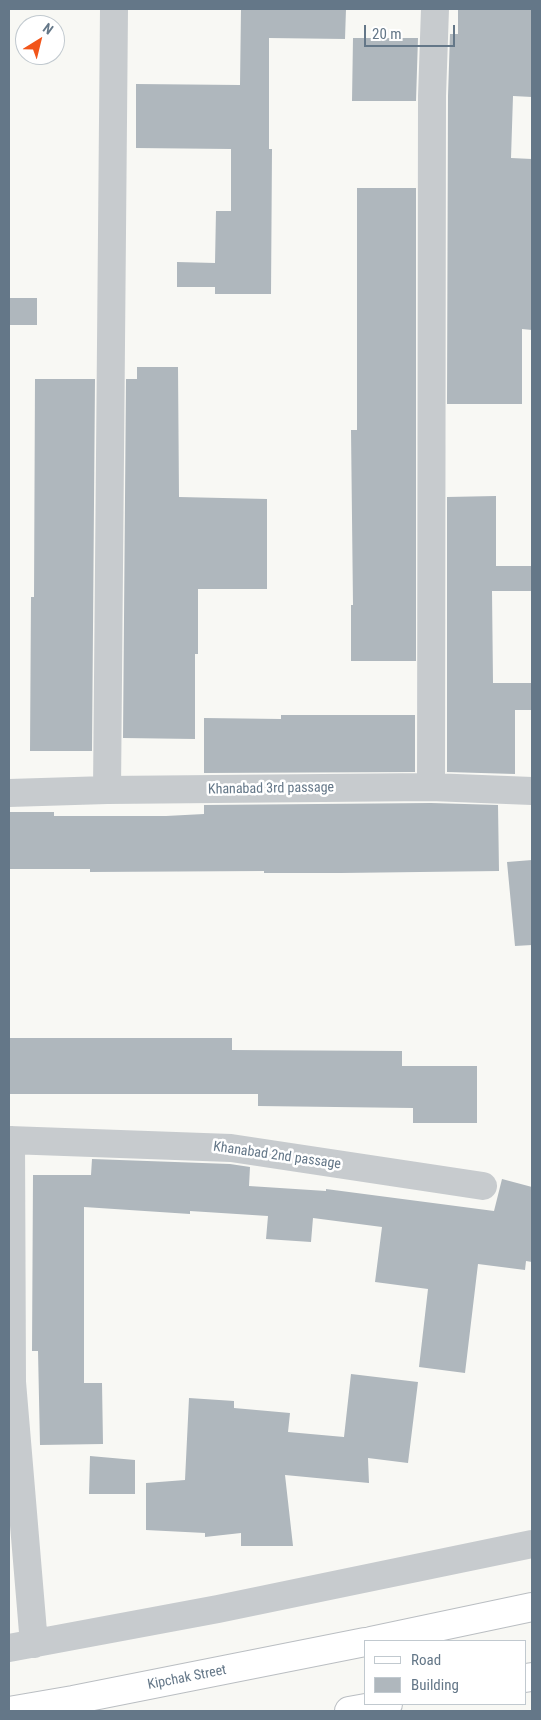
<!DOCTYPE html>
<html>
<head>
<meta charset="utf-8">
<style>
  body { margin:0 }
  #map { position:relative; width:541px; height:1720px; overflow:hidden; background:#f8f8f4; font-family:"Roboto Condensed",sans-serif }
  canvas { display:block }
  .frame { position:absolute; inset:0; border:10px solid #647788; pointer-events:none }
  .legend { position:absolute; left:364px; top:1640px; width:162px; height:65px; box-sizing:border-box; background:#fff; border:1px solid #c1c9cf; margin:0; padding:6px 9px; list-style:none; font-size:15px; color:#647788 }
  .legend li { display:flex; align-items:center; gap:10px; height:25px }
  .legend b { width:25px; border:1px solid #c1c9cf }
  .north { position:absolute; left:15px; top:15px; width:50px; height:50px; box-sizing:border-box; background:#fff; border:1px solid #c1c9cf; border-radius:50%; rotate:36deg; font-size:14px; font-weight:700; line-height:20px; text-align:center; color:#647788 }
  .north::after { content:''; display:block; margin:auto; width:18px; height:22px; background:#f2551a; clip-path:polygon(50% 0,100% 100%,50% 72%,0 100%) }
  .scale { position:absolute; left:364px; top:25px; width:91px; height:22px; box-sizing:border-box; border:2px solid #647788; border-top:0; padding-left:6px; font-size:15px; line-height:18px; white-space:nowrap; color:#647788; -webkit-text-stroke:4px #fff; paint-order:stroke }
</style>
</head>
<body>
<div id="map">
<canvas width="541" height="1720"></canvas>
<div class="frame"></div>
<ul class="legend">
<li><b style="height:6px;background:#fff"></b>Road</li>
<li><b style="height:14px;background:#afb7bd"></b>Building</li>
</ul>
<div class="north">N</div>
<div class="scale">20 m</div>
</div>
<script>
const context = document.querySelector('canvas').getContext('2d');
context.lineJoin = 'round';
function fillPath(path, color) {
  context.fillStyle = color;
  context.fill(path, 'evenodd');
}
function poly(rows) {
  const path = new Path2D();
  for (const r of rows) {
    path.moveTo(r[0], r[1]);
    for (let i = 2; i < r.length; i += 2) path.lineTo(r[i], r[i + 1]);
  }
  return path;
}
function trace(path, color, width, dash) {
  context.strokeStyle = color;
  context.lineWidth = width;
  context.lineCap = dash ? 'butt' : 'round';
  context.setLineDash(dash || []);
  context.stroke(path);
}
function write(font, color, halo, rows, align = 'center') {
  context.font = font + ' "Roboto Condensed",sans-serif';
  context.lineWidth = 5;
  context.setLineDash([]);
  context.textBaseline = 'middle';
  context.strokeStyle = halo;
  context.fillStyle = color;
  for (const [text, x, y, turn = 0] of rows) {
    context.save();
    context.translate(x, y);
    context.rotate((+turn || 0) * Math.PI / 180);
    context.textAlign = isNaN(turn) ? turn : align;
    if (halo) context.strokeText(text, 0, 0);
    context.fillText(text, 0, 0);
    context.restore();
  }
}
fillPath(poly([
  [241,9,346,9,345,39,269,38,269,149,272,149,271,294,215,294,215,287,177,287,177,262,215,263,216,211,231,211,231,149,136,148,136,84,240,85],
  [458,9,532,9,532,97,513,96,511,158,532,159,532,330,522,329,522,404,447,404,448,96,450,34,458,34],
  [353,38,418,38,416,101,352,101],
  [357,188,416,188,416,661,351,661,351,605,353,605,351,430,357,430],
  [9,298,37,298,37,325,9,325],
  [137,367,178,367,179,497,267,499,267,589,198,589,198,654,195,654,195,739,123,738,126,379,137,379],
  [35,379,95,379,92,751,30,751,31,597,34,597],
  [496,496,496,566,532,566,532,591,492,591,493,683,532,683,532,710,515,710,515,774,447,772,447,497],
  [281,715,415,715,415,772,204,773,204,718,281,719],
  [431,803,498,805,499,871,341,873,264,873,264,871,90,872,90,869,9,869,9,812,54,812,54,816,166,816,204,814,204,805],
  [532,860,532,945,515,946,507,862],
  [9,1038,232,1038,232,1050,402,1051,402,1066,477,1066,477,1123,413,1123,413,1108,258,1106,258,1094,9,1094],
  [92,1159,230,1164,250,1167,249,1186,326,1191,326,1189,494,1211,502,1179,532,1187,532,1262,526,1261,525,1270,478,1264,465,1373,419,1367,428,1289,375,1282,382,1227,313,1218,311,1242,266,1239,268,1216,190,1211,190,1214,84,1207,84,1383,102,1383,103,1444,40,1445,38,1351,32,1351,33,1175,91,1175],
  [351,1374,418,1382,408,1463,368,1458,369,1483,285,1475,293,1546,241,1546,241,1533,205,1537,205,1533,146,1530,146,1483,185,1480,189,1398,234,1401,234,1408,290,1413,288,1432,344,1437],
  [90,1456,135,1460,135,1494,89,1494]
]), '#afb7bd');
const major = poly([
  [371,1641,532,1607],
  [525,1678,532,1677],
  [9,1711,73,1700,365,1642],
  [349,1711,388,1704]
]);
trace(major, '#babec2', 30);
trace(poly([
  [431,787,432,96,435,9],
  [107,790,114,9],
  [9,793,107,790,431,787,532,791],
  [9,1140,231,1148,483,1186],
  [11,1140,12,1382,34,1644],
  [9,1648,218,1609,532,1544]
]), '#c7cbce', 28);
trace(major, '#fff', 28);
write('14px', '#647788', '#fff', [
  ["Khanabad 3rd passage",271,789,-1],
  ["Khanabad 2nd passage",277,1156,8],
  ["Kipchak Street",187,1678,-11]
]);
</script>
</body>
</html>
